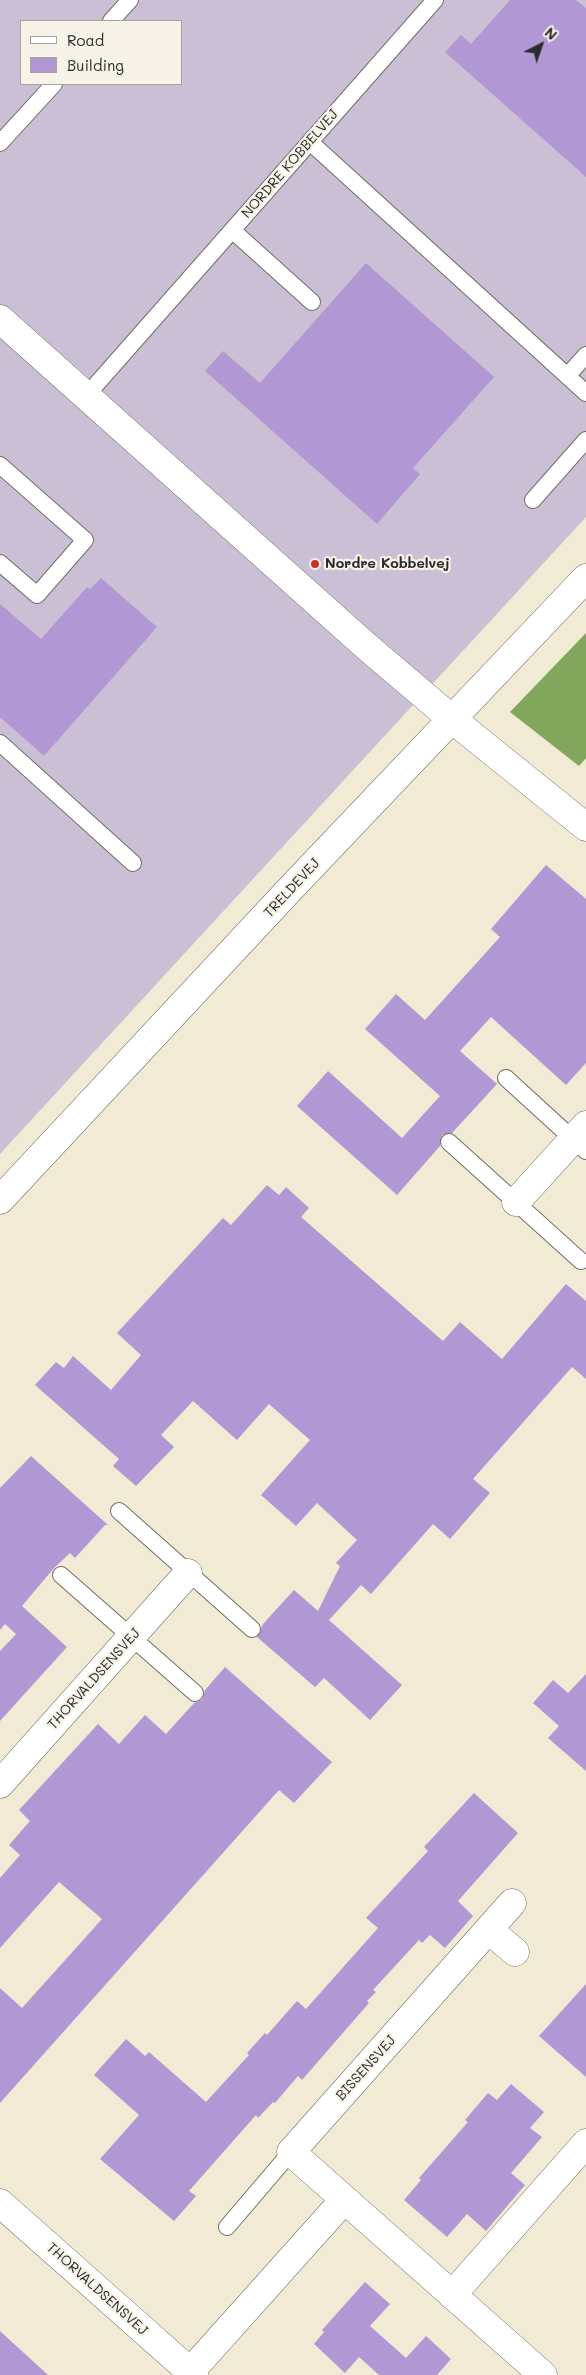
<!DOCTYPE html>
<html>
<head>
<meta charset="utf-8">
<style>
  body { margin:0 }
  #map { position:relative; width:586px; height:2375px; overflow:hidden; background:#f1ead4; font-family:Mali,sans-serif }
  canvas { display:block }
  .legend { position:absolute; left:20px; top:20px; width:162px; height:65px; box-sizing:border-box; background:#f7f3e8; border:1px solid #a5a39c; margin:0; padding:6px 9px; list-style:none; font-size:15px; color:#2b2b2b }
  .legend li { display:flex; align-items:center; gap:10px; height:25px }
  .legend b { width:25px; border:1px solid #a5a39c }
  .north { position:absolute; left:516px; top:20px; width:50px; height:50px; -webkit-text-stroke:4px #f7f3e8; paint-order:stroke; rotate:41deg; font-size:14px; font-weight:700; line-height:20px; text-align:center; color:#2b2b2b }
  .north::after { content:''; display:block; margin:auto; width:18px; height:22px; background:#2b2b2b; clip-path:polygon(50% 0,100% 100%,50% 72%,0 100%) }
</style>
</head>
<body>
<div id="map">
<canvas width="586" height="2375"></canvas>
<ul class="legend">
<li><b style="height:6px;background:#fff"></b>Road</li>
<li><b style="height:14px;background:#b198d4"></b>Building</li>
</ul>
<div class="north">N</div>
</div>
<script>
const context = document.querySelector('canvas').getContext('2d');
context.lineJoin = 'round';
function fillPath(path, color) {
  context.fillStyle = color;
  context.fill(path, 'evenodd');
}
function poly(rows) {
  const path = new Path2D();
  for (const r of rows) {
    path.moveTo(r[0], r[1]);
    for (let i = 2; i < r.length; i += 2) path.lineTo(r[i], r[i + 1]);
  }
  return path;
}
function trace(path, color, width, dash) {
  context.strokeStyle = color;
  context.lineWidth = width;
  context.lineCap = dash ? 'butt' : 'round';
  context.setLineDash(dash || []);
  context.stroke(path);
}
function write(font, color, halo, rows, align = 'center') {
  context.font = font + ' Mali,sans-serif';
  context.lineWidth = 4.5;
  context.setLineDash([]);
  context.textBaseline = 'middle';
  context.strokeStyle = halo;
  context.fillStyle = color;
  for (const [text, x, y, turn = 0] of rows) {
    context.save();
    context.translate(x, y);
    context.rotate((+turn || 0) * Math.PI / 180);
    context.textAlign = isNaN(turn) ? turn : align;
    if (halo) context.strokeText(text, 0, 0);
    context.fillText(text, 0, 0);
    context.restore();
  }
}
fillPath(poly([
  [0,0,586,0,586,517,0,1154],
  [21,21,181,21,181,84,21,84]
]), '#cbbfd5');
fillPath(poly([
  [586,633,586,758,579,766,510,712]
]), '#82a65c');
fillPath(poly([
  [510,0,576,0,586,8,586,177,445,52,461,35,471,44],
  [366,263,494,377,413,468,420,474,377,524,205,371,223,351,260,383],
  [101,578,157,627,44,756,0,717,0,604,41,639,87,587,90,589],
  [546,865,586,899,586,1063,566,1085,491,1017,460,1051,497,1084,452,1133,442,1135,440,1146,397,1195,297,1106,328,1071,402,1138,440,1096,365,1029,396,994,425,1020,500,937,491,929],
  [267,1185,279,1195,286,1187,309,1208,301,1217,443,1341,460,1322,502,1359,566,1284,586,1301,586,1379,572,1367,473,1479,490,1493,450,1539,433,1524,371,1594,361,1585,329,1620,402,1685,370,1720,324,1678,315,1687,257,1637,263,1624,294,1590,318,1611,340,1566,336,1563,357,1540,317,1503,296,1526,261,1495,310,1440,269,1404,237,1440,193,1401,161,1435,174,1447,136,1486,113,1466,119,1459,35,1385,56,1362,64,1368,73,1356,111,1390,141,1355,117,1333,223,1218,231,1225],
  [31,1456,108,1525,105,1525,75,1558,70,1553,54,1568,22,1606,67,1647,0,1721,0,1651,16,1634,5,1624,0,1630,0,1488],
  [225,1667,332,1762,294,1803,279,1790,0,2103,0,1988,22,2008,102,1919,59,1882,0,1948,0,1878,20,1855,9,1845,30,1821,19,1810,98,1724,119,1744,145,1715,166,1734,194,1703,202,1700,205,1690],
  [586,1674,586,1771,548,1738,559,1726,533,1703,553,1680,568,1693],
  [474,1793,518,1833,458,1901,473,1916,445,1948,430,1935,422,1943,419,1940,373,1990,376,1992,367,2001,369,2003,302,2080,298,2076,275,2103,273,2102,258,2118,256,2115,189,2191,196,2196,174,2221,100,2159,139,2115,94,2075,126,2039,145,2056,149,2052,206,2102,249,2055,247,2053,265,2033,267,2035,297,2001,306,2009,378,1928,366,1918,428,1851,424,1847],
  [586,1984,586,2077,539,2036],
  [511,2084,544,2112,530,2128,542,2137,511,2173,525,2185,486,2231,467,2214,447,2237,404,2200,421,2180,419,2178,468,2122,465,2120,488,2093,497,2100],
  [365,2282,390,2304,370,2326,406,2358,426,2336,451,2359,437,2375,379,2375,359,2357,345,2373,314,2344,324,2332,322,2330],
  [0,2331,48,2375,0,2375]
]), '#b198d4');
const lane = poly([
  [111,21,130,0],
  [310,142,586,393],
  [0,143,54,84],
  [232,230,312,302],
  [567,376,586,355],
  [86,396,435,0],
  [0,465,85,540,37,595,0,563],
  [533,500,586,440],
  [0,743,133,863],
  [506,1078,586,1151],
  [449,1142,581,1261],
  [119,1511,252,1629],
  [61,1575,195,1693],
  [227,2227,291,2152]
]);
const street = poly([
  [453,720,586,827],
  [516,1202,586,1125],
  [0,1784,188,1573],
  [512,1903,291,2152,543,2375],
  [489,1930,515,1952],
  [0,2203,194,2375],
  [452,2295,586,2143],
  [190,2372,344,2200]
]);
const secondary = poly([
  [0,319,366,646,453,720],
  [0,1200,292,887,586,578]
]);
trace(lane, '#706e66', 18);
trace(street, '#706e66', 29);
trace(secondary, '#706e66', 29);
trace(lane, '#fff', 16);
trace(street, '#fff', 28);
trace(secondary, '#fff', 28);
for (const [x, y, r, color] of [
  [315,564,5,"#c8321e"]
]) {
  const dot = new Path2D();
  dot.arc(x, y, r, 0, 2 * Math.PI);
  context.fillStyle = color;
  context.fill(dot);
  trace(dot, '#f7f3e8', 2);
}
write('14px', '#2b2b2b', '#f7f3e8', [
  ["NORDRE KOBBELVEJ",290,164,-49],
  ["TRELDEVEJ",292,888,-47],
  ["THORVALDSENSVEJ",94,1679,-48],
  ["BISSENSVEJ",366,2068,-48],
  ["THORVALDSENSVEJ",97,2289,42]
]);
write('bold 14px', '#2b2b2b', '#f7f3e8', [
  ["Nordre Kobbelvej",325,564]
], 'left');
</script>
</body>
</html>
